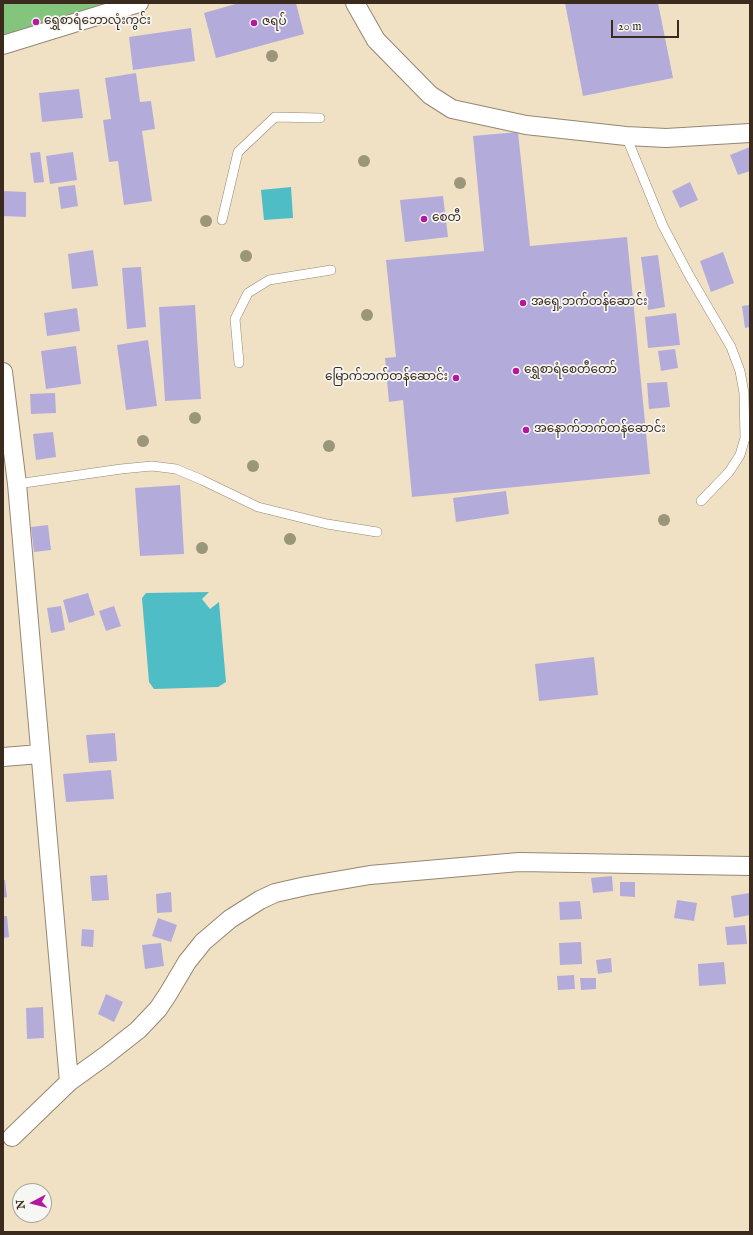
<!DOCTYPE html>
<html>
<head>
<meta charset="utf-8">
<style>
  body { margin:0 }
  #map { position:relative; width:753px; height:1235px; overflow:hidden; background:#f0e1c5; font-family:"IM FELL English",serif }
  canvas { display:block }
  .frame { position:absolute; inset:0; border:4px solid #3b2a1e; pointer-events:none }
  .north { position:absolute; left:12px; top:1183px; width:40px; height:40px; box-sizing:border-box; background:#f6f6f2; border:1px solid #aba49d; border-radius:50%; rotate:263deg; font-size:11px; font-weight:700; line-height:16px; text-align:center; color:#3b2a1e }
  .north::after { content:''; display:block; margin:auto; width:14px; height:18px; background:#b5179e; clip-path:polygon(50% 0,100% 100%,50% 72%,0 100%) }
  .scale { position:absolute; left:611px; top:20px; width:68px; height:18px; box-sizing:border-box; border:2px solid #3b2a1e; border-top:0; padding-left:5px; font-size:12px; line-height:14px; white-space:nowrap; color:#3b2a1e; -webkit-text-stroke:3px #f6f6f2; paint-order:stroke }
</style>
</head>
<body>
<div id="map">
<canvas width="753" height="1235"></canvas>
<div class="frame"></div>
<div class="north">N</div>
<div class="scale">20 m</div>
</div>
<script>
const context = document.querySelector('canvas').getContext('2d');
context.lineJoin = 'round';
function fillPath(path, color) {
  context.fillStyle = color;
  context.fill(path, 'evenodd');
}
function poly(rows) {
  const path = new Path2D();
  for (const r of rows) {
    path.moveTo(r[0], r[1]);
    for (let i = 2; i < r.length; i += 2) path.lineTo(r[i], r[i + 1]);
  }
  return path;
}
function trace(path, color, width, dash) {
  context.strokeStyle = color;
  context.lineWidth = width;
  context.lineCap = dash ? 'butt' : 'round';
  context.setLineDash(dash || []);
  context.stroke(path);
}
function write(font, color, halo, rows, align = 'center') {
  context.font = font + ' "IM FELL English","Noto Sans Myanmar",serif';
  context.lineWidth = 3.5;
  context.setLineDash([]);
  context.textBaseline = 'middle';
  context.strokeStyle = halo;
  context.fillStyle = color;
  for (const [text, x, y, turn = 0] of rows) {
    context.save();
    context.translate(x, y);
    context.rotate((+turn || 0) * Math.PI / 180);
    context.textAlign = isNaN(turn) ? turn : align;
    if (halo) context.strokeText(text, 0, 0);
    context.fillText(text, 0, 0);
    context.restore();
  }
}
fillPath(poly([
  [3,3,136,3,3,41]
]), '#83c57d');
fillPath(poly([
  [291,187,293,218,264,220,261,190],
  [209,592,202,599,210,609,219,602,226,682,218,687,154,689,149,682,142,598,146,593]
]), '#4ebdc5');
fillPath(poly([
  [239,3,296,3,304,34,216,58,204,13],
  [565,3,658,3,673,78,583,96],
  [191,28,195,61,133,70,129,37],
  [136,73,140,102,151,101,155,129,142,131,152,201,124,205,118,161,109,162,103,120,111,119,105,78],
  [79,89,83,118,42,122,39,93],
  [518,132,530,246,627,237,650,474,412,497,403,400,389,402,385,358,396,357,386,260,484,251,473,136],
  [750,147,750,171,738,175,730,155],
  [40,152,44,182,34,183,30,153],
  [73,152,77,180,50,184,46,156],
  [690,182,698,200,680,208,672,191],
  [75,185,78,206,61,209,58,187],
  [3,191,26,192,26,217,3,216],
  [443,196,448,237,405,242,400,200],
  [93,250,98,286,72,289,68,254],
  [723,252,734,283,711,292,700,261],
  [658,255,665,307,648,310,641,257],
  [141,267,146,327,127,329,122,268],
  [195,305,201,399,165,401,159,307],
  [750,305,750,327,745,328,742,306],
  [77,308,80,331,47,336,44,313],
  [676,313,680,345,648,348,645,317],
  [148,340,157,406,126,410,117,345],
  [76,346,81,384,46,389,41,351],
  [675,349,678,368,661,371,658,351],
  [667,382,670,407,649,409,647,383],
  [55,393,56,413,31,414,30,394],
  [53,432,56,457,36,460,33,434],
  [180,485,184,554,140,556,135,488],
  [506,491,509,514,456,522,453,498],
  [48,525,51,550,34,552,31,527],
  [88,593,95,615,69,623,63,600],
  [61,606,65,630,51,633,47,608],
  [114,606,121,626,106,631,99,611],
  [594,657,598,695,539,701,535,664],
  [115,733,117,761,89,763,86,735],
  [111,770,114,799,66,802,63,774],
  [107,875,109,900,92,901,90,876],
  [612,876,613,891,593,893,591,878],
  [3,880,5,880,7,897,3,898],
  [620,882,635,882,635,897,620,896],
  [171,892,172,912,157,913,156,894],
  [750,893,750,915,734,918,731,896],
  [677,900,697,903,694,921,674,918],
  [580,901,582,919,560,920,559,902],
  [3,916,7,916,9,937,3,938],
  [158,918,177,925,171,942,152,936],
  [745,925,747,944,727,945,725,927],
  [82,929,94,930,93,947,81,946],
  [581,942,582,964,560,965,559,943],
  [161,943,164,966,145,969,142,945],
  [611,958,612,972,598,974,596,960],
  [724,962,726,984,699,986,698,964],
  [574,975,575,989,558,990,557,976],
  [580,978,596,978,596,989,581,990],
  [106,994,123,1002,114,1022,98,1014],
  [43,1007,44,1038,27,1039,26,1008]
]), '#b3acda');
const service = poly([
  [626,136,663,226,689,275,731,347,740,371,744,393,745,438,740,455,729,472,701,501],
  [222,220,238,152,275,117,320,118],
  [239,363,235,319,248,293,269,280,331,270],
  [17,484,121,469,152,466,176,469,202,480,258,507,327,524,377,532]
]);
const minor = poly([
  [355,3,376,40,430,95,452,109,526,125,626,136,666,138,750,133],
  [3,45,139,3],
  [3,372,17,484,69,1082],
  [3,757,40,754],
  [12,1137,69,1082,105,1056,138,1030,158,1009,168,994,187,962,203,942,230,919,260,900,275,893,306,886,370,875,519,862,750,866]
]);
trace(service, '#968672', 10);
trace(minor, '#968672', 20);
trace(service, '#fff', 9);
trace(minor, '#fff', 18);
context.fillStyle = '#999679';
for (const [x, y] of [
  [272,56],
  [364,161],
  [460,183],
  [206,221],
  [246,256],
  [367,315],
  [195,418],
  [143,441],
  [329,446],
  [253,466],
  [664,520],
  [290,539],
  [202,548]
]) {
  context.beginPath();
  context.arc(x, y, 6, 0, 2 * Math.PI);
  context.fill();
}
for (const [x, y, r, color] of [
  [36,22,4,"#b5179e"],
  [254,23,4,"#b5179e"],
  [424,219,4,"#b5179e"],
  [523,303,4,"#b5179e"],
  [516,371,4,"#b5179e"],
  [456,378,4,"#b5179e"],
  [526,430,4,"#b5179e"]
]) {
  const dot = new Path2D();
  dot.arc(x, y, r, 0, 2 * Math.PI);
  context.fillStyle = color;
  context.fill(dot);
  trace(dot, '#f6f6f2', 1.5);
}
write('12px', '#3b2a1e', '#f6f6f2', [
  ["ရွှေစာရံဘောလုံးကွင်း",44,22],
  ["ဇရပ်",262,23],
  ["စေတီ",432,219],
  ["အရှေ့ဘက်တန်ဆောင်း",531,303],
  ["ရွှေစာရံစေတီတော်",524,371],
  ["မြောက်ဘက်တန်ဆောင်း",448,378,"right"],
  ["အနောက်ဘက်တန်ဆောင်း",534,430]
], 'left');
</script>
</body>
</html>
